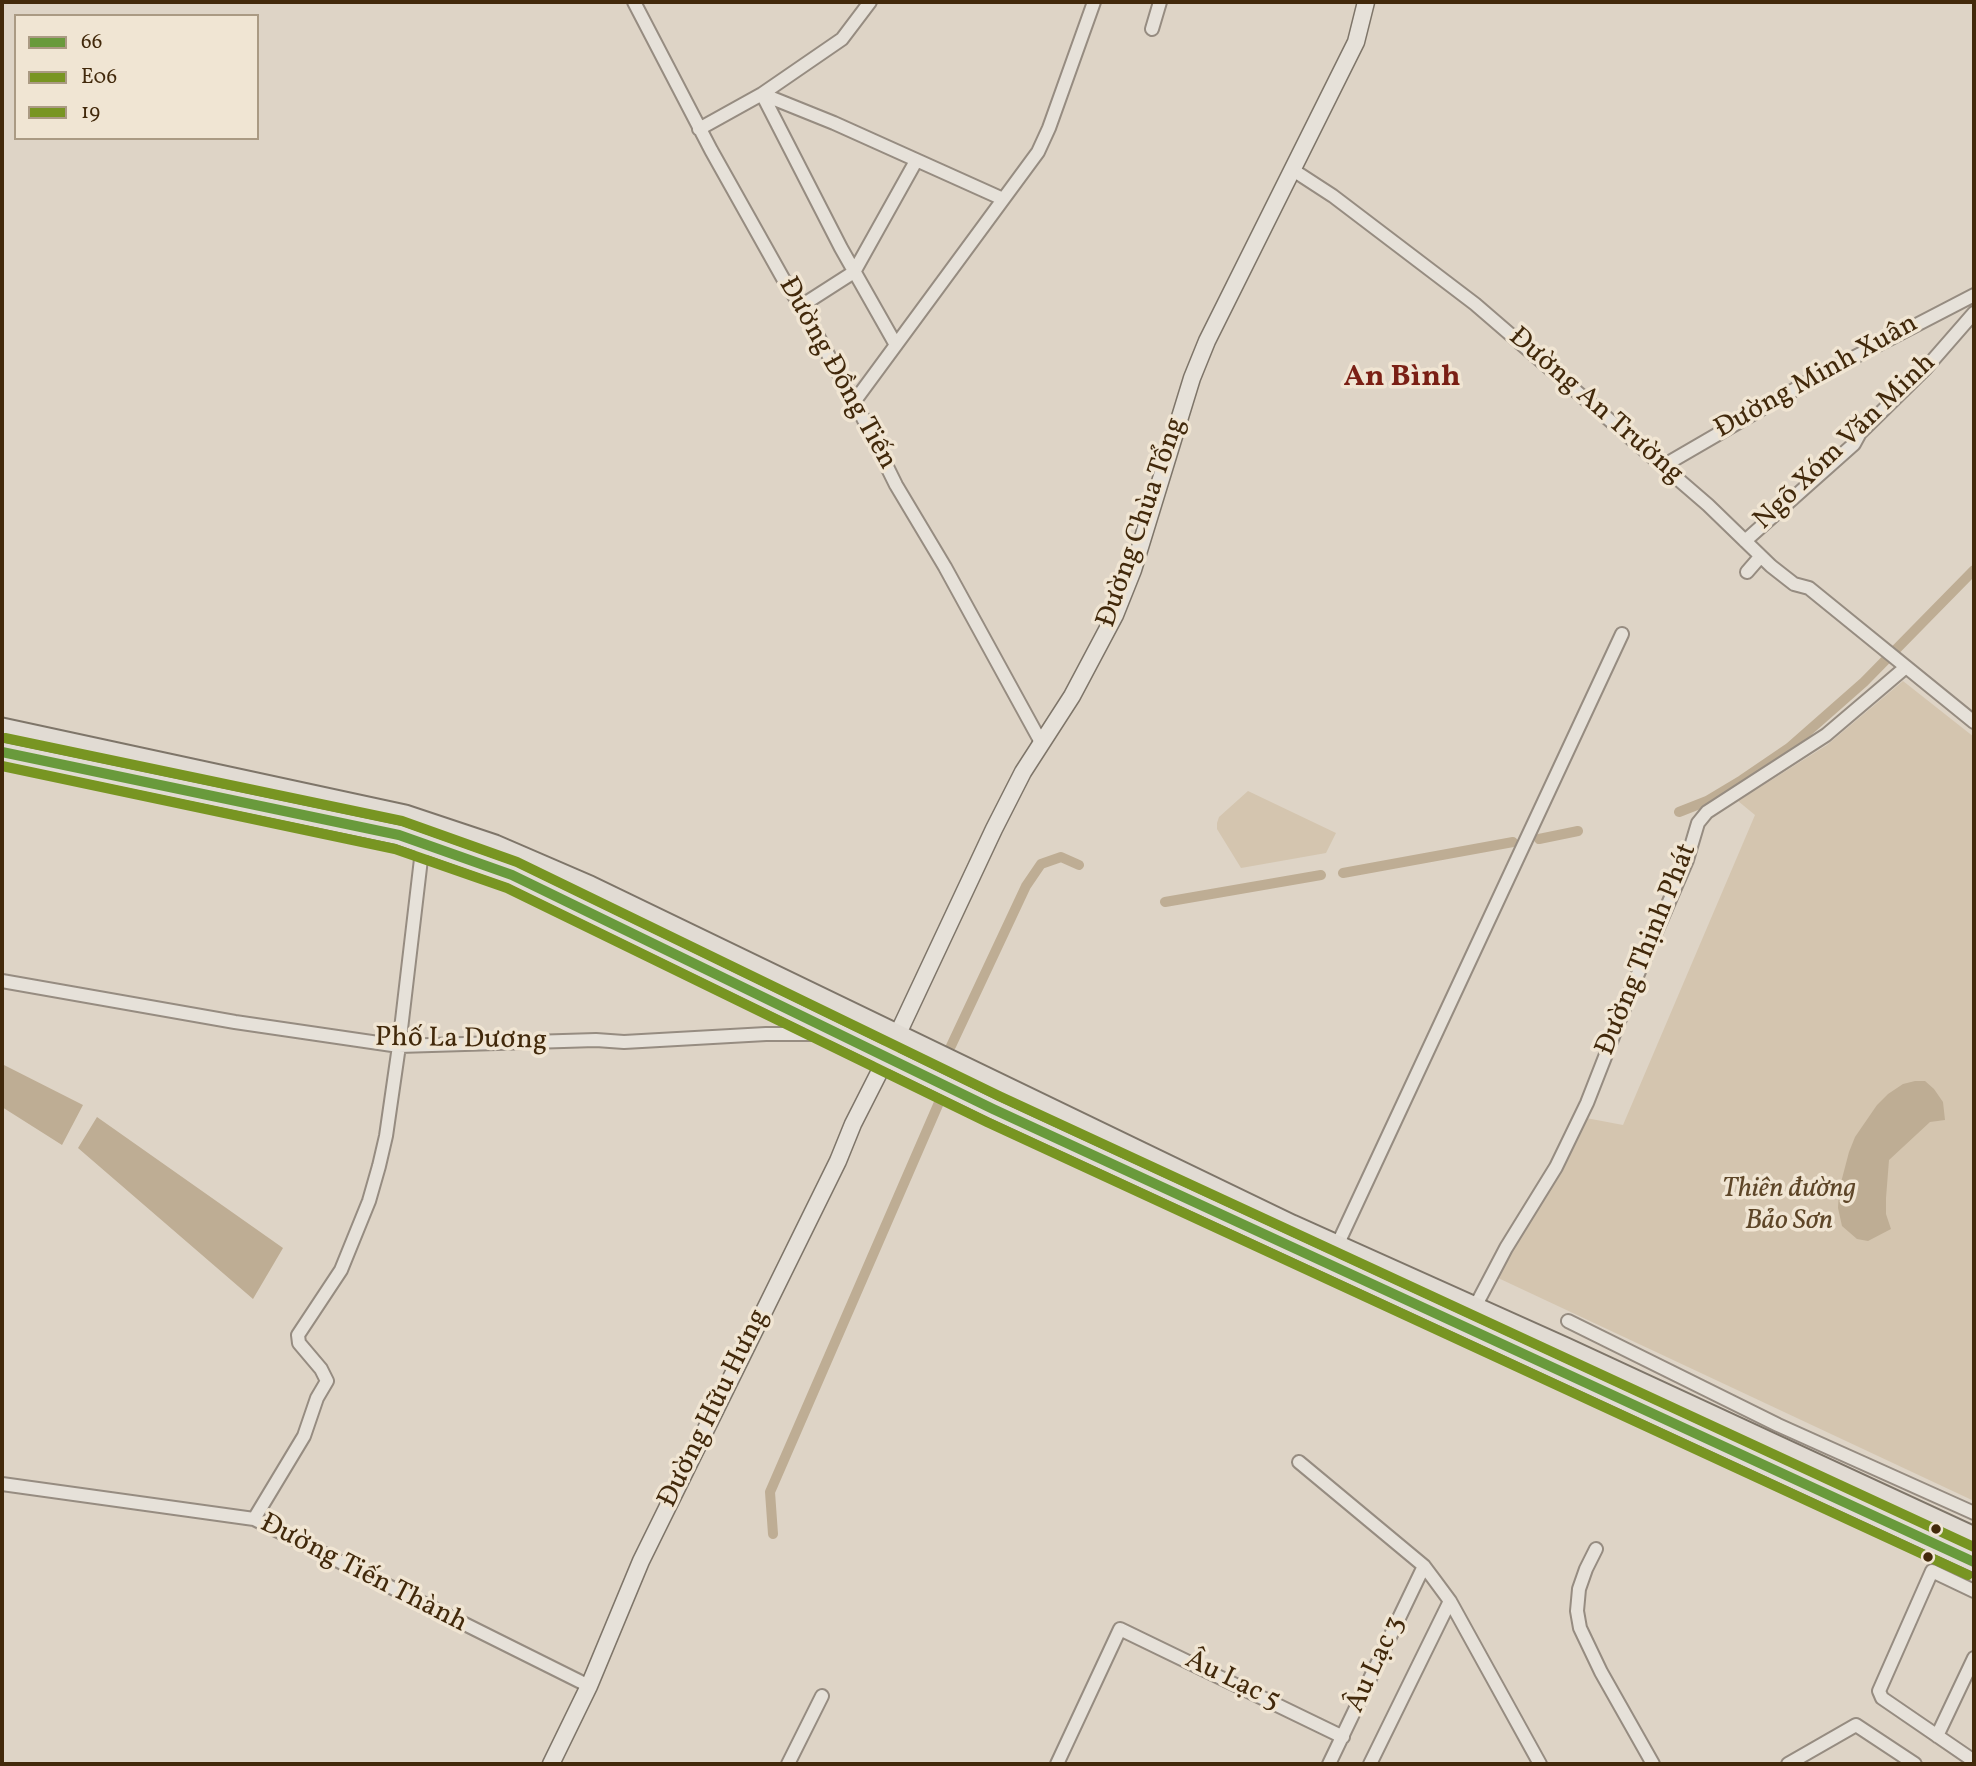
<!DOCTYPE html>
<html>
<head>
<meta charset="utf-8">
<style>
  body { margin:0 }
  #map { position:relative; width:1976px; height:1766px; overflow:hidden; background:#ded4c6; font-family:Vollkorn,serif }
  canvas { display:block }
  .frame { position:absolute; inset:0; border:4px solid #42290b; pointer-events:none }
  .legend { position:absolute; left:14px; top:14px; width:245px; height:126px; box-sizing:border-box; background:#f0e5d3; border:2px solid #aa9a83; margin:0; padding:9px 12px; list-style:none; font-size:21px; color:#42290b }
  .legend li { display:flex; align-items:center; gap:14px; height:35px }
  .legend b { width:35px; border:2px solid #aa9a83 }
</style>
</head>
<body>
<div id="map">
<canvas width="1976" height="1766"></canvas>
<div class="frame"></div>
<ul class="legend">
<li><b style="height:9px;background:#699a3c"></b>66</li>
<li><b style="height:9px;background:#789522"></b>E06</li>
<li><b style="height:9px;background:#789522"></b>19</li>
</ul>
</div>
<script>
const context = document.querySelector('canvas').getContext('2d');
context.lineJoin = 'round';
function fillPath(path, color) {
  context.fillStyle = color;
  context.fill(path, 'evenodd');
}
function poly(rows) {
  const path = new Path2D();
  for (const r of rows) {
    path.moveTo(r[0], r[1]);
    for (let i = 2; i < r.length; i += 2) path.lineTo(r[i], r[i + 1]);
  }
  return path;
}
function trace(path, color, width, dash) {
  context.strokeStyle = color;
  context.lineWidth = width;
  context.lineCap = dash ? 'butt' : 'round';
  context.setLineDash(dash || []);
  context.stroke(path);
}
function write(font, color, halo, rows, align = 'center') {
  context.font = font + ' Vollkorn,serif';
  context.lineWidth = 7;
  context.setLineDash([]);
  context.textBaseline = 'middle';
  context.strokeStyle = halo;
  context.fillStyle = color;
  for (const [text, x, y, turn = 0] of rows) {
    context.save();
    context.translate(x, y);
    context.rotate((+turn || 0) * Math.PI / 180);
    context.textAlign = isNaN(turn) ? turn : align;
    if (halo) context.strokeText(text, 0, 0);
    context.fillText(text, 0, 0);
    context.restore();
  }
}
fillPath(poly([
  [1903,681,1974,737,1974,1501,1496,1277,1586,1118,1623,1125,1755,815,1738,801,1827,745],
  [1248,791,1336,833,1326,853,1241,868,1217,829,1217,823,1219,817]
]), '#d4c5af');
fillPath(poly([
  [2,1064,83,1105,62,1145,2,1107],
  [1915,1081,1925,1081,1934,1089,1943,1102,1945,1120,1930,1122,1889,1160,1886,1198,1886,1214,1891,1229,1868,1241,1857,1239,1842,1226,1838,1208,1839,1190,1849,1152,1855,1137,1877,1105,1888,1094,1903,1084],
  [97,1117,283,1248,253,1299,78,1148]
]), '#bead94');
trace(poly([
  [1679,812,1707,801,1742,780,1789,748,1864,682,1974,570],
  [1539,839,1578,831],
  [1343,873,1513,842],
  [1165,902,1321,875],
  [951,1046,1026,886,1041,864,1061,857,1079,865],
  [773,1534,770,1492,941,1098]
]), '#bead94', 10);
const street = poly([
  [634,2,711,150,785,282,801,306,860,412,896,485,945,567,1042,744],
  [1152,29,1160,2],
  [762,94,841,248,896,345],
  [762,94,834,123,1003,199],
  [699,129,762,94,842,39,870,2],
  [1293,170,1333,196,1475,304,1708,505,1771,566,1794,584,1809,588,1974,722],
  [801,306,854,272,916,161],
  [854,402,1038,152,1049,128,1094,2],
  [1663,466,1818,376,1974,295],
  [1745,541,1854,444,1860,433,1926,368,1974,313],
  [1747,572,1760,557],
  [2,981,235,1022,399,1046,596,1040,624,1042,766,1034,832,1034],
  [1334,1252,1622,634],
  [1475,1307,1506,1248,1556,1167,1587,1103,1634,983,1687,860,1698,823,1707,812,1826,735,1906,667],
  [1568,1321,1778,1425,1974,1513],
  [1299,1462,1424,1566,1433,1578,1450,1601,1540,1764],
  [2,1484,254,1519,589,1686],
  [254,1519,304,1436,317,1398,327,1381,321,1369,299,1343,298,1335,341,1270,369,1201,379,1166,386,1136,399,1046,423,842],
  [1596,1549,1586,1569,1579,1589,1577,1611,1580,1628,1601,1672,1653,1764],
  [1974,1591,1932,1571,1879,1691,1882,1698,1974,1761],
  [1937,1736,1974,1658],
  [788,1764,822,1696],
  [1057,1764,1120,1629,1343,1737],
  [1329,1764,1424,1566],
  [1370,1764,1450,1601],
  [1788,1764,1856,1725,1915,1764]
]);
const secondary = poly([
  [551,1764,589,1686,641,1561,838,1161,853,1124,887,1057,994,829,1023,772,1072,696,1115,615,1133,570,1192,378,1207,341,1356,42,1366,2]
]);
const primary = poly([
  [2,728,405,815,495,845,590,886,1292,1225,1566,1348,1974,1537],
  [2,752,399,835,512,875,993,1109,1974,1562]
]);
trace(street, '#968c81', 16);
trace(secondary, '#7e7569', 19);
trace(primary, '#7e7569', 23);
trace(street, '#e6e1d9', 12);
trace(secondary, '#e6e1d9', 16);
trace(primary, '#e1dbd3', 19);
trace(poly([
  [2,752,399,835,512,875,993,1109,1974,1562]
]), '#699a3c', 10);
trace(poly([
  [2,766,395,849,507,888,987,1122,1968,1575]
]), '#789522', 10);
trace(poly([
  [5,738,402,821,517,862,999,1096,1974,1547]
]), '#789522', 10);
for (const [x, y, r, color] of [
  [1936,1529,6,"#42290b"],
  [1928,1557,6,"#42290b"]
]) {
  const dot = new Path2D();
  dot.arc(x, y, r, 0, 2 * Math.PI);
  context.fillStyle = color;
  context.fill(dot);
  trace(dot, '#f0e5d3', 2.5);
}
write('28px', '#42290b', '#f0e5d3', [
  ["Đường Đồng Tiến",836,374,61],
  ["Đường Minh Xuân",1817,378,-29],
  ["Đường An Trường",1595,407,41],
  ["Ngõ Xóm Văn Minh",1846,443,-44],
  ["Đường Chùa Tổng",1143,523,-71],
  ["Đường Thịnh Phát",1648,950,-68],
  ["Phố La Dương",461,1041,1],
  ["Đường Hữu Hưng",715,1409,-64],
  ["Đường Tiến Thành",363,1575,27],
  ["Âu Lạc 3",1377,1665,-65],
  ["Âu Lạc 5",1232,1682,26]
]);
write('italic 28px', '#5e4628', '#f0e5d3', [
  ["Thiên đường",1789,1191],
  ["Bảo Sơn",1789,1223]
]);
write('bold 30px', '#7a1f14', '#f0e5d3', [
  ["An Bình",1402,379]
]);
</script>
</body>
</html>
